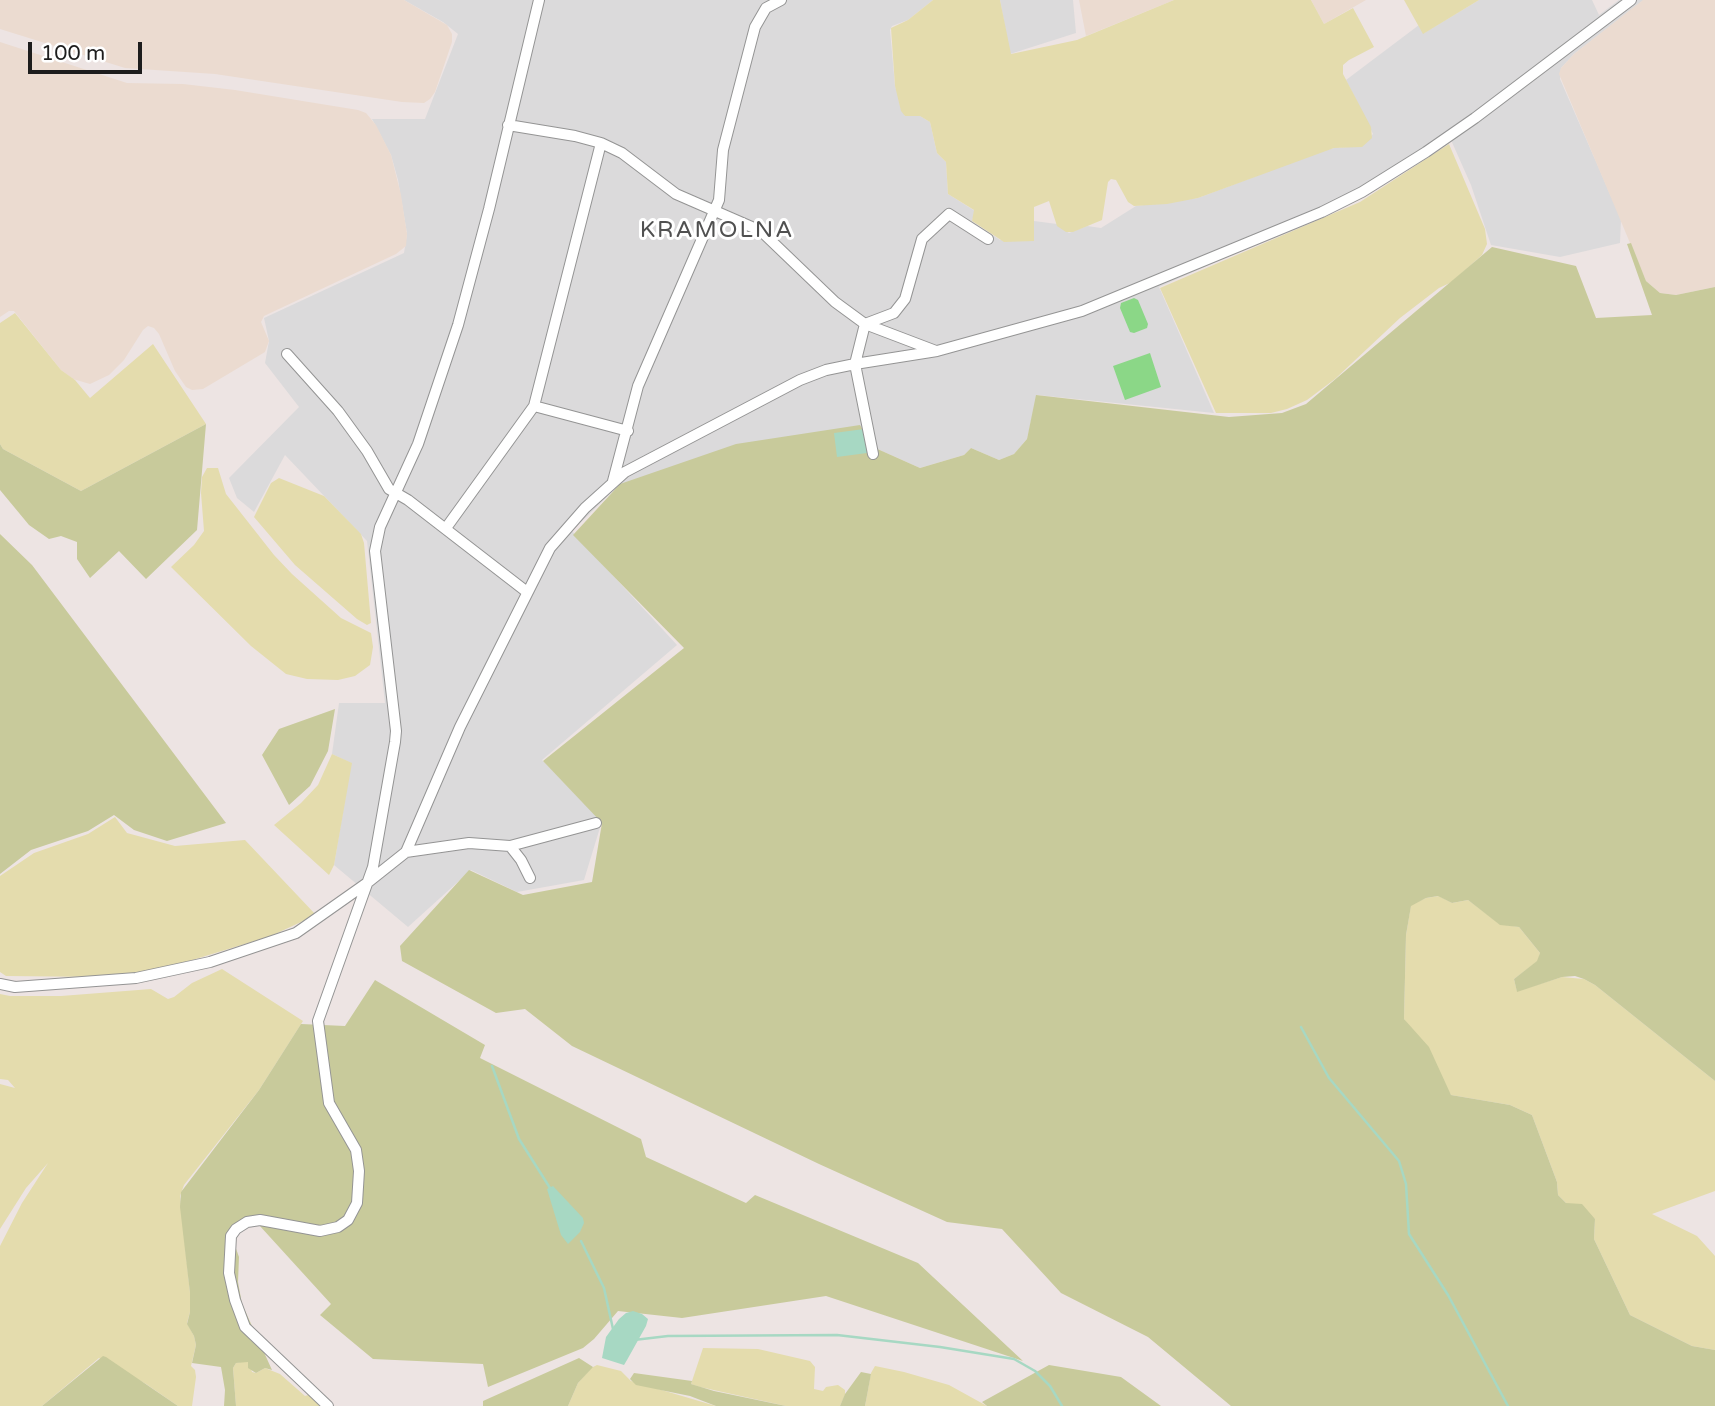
<!DOCTYPE html>
<html>
<head>
<meta charset="utf-8">
<style>
  body { margin:0 }
  #map { position:relative; width:1715px; height:1406px; overflow:hidden; background:#ede4e3; font-family:"Varela Round",sans-serif }
  canvas { display:block }
  .scale { position:absolute; left:28px; top:42px; width:114px; height:32px; box-sizing:border-box; border:4px solid #1d1d1d; border-top:0; padding-left:9px; font-size:21px; line-height:24px; white-space:nowrap; color:#1d1d1d; -webkit-text-stroke:5px #fff; paint-order:stroke }
</style>
</head>
<body>
<div id="map">
<canvas width="1715" height="1406"></canvas>
<div class="scale">100 m</div>
</div>
<script>
const context = document.querySelector('canvas').getContext('2d');
context.lineJoin = 'round';
function fillPath(path, color) {
  context.fillStyle = color;
  context.fill(path, 'evenodd');
}
function poly(rows) {
  const path = new Path2D();
  for (const r of rows) {
    path.moveTo(r[0], r[1]);
    for (let i = 2; i < r.length; i += 2) path.lineTo(r[i], r[i + 1]);
  }
  return path;
}
function trace(path, color, width, dash) {
  context.strokeStyle = color;
  context.lineWidth = width;
  context.lineCap = dash ? 'butt' : 'round';
  context.setLineDash(dash || []);
  context.stroke(path);
}
function write(font, color, halo, rows, align = 'center') {
  context.font = font + ' "Varela Round",sans-serif';
  context.lineWidth = 6;
  context.setLineDash([]);
  context.textBaseline = 'middle';
  context.strokeStyle = halo;
  context.fillStyle = color;
  for (const [text, x, y, turn = 0] of rows) {
    context.save();
    context.translate(x, y);
    context.rotate((+turn || 0) * Math.PI / 180);
    context.textAlign = isNaN(turn) ? turn : align;
    if (halo) context.strokeText(text, 0, 0);
    context.fillText(text, 0, 0);
    context.restore();
  }
}
fillPath(poly([
  [404,0,933,0,908,20,892,26,890,30,895,86,905,116,920,116,930,122,937,153,946,162,948,194,975,211,972,221,1000,240,1034,240,1034,221,1057,224,1069,233,1087,226,1101,228,1136,206,1198,198,1322,151,1334,148,1362,146,1373,134,1346,80,1419,25,1424,33,1479,0,1592,0,1599,15,1619,0,1644,0,1574,54,1561,68,1560,79,1621,219,1620,243,1560,257,1491,245,1471,185,1451,140,1409,169,1350,203,1159,287,1214,413,1037,395,1027,439,1014,454,999,460,971,448,964,455,920,468,873,447,618,486,572,531,677,645,542,760,602,821,584,880,517,892,471,870,408,927,334,865,351,763,332,754,339,703,385,703,367,541,285,455,254,512,237,498,229,478,299,407,265,363,269,341,264,318,404,253,407,234,398,180,391,155,372,119,425,119,458,34,443,22],
  [1000,0,1073,0,1076,33,1010,54]
]), '#dbdadb');
fillPath(poly([
  [0,0,404,0,447,25,452,34,452,42,435,92,430,99,424,103,402,102,215,74,125,68,0,29],
  [1079,0,1174,0,1086,36],
  [1311,0,1366,0,1324,24],
  [1643,0,1715,0,1715,287,1676,295,1660,293,1646,281,1559,74,1561,68,1574,54],
  [0,42,127,83,183,84,235,90,358,110,366,113,376,125,391,155,401,195,407,234,406,246,396,254,264,316,261,322,269,341,265,352,203,389,192,390,186,387,175,371,159,334,154,328,148,326,143,330,124,360,109,375,90,384,73,379,61,370,14,311,9,311,0,317]
]), '#ebdbd0');
fillPath(poly([
  [933,0,1000,0,1011,54,1077,40,1174,0,1311,0,1324,24,1353,8,1374,47,1349,60,1343,65,1343,74,1371,127,1372,138,1362,147,1334,148,1198,198,1167,204,1134,206,1128,202,1116,180,1111,179,1108,182,1102,220,1073,232,1066,232,1057,226,1049,201,1034,207,1034,241,1004,242,972,221,974,210,948,194,946,162,937,153,930,122,920,116,905,116,901,111,895,86,891,28,908,20],
  [1404,0,1479,0,1423,34],
  [1449,144,1485,229,1487,244,1482,255,1452,282,1439,288,1400,318,1335,379,1307,400,1287,409,1271,413,1216,413,1160,288,1360,202],
  [15,313,61,370,75,380,90,398,153,344,206,424,81,491,3,449,0,444,0,323],
  [207,468,218,468,226,494,274,555,292,574,341,618,371,633,373,647,370,665,355,676,338,680,307,679,286,674,251,646,171,567,194,545,204,531,201,493,202,477],
  [279,478,324,496,361,534,364,543,371,623,367,625,357,619,295,565,254,517,271,483],
  [332,754,352,763,334,865,329,875,274,825,301,803,318,785],
  [115,817,127,833,175,846,245,840,316,915,271,936,163,969,102,977,6,976,0,972,0,876,34,853,88,834],
  [1439,896,1452,903,1468,900,1500,924,1519,927,1540,953,1538,961,1514,979,1517,991,1562,977,1584,979,1595,985,1715,1081,1715,1191,1652,1214,1697,1236,1715,1256,1715,1350,1692,1346,1630,1315,1594,1239,1595,1219,1566,1203,1558,1195,1557,1182,1532,1115,1510,1105,1451,1095,1404,1019,1406,935,1411,905,1426,898],
  [222,969,303,1021,259,1090,184,1185,180,1196,190,1293,190,1312,187,1323,194,1336,196,1345,191,1366,195,1370,196,1377,192,1406,178,1406,146,1384,99,1358,42,1406,0,1406,0,1246,22,1203,48,1163,26,1188,0,1229,0,1084,15,1088,8,1080,0,1079,0,994,10,996,61,996,151,989,168,999,174,997,192,983],
  [703,1348,758,1349,810,1361,815,1367,814,1389,823,1391,826,1387,838,1385,845,1390,845,1395,840,1406,786,1406,700,1387,691,1384],
  [245,1361,249,1362,252,1372,256,1373,265,1368,280,1374,305,1396,311,1394,325,1406,236,1406,233,1368,236,1363],
  [597,1365,621,1371,631,1381,716,1406,568,1406,578,1383,591,1368],
  [875,1366,904,1372,949,1385,987,1406,865,1406,871,1373]
]), '#e4dcad');
fillPath(poly([
  [1631,243,1646,281,1660,293,1676,295,1715,287,1715,1081,1595,985,1584,979,1575,976,1562,977,1517,992,1514,979,1537,961,1540,953,1519,927,1500,925,1468,900,1452,903,1438,896,1426,898,1411,906,1406,935,1404,1019,1429,1047,1451,1095,1510,1105,1532,1115,1557,1182,1558,1195,1566,1203,1582,1204,1595,1219,1594,1239,1630,1315,1692,1346,1715,1350,1715,1406,1231,1406,1148,1337,1061,1293,1002,1229,947,1222,819,1164,572,1046,525,1009,496,1013,402,961,400,946,469,870,523,895,592,882,602,823,543,761,684,648,573,535,620,484,736,444,860,425,873,447,920,468,964,455,971,448,999,460,1014,454,1027,439,1036,395,1229,417,1282,413,1306,404,1492,247,1576,266,1596,318,1652,315,1627,244],
  [206,424,197,530,146,579,119,551,90,578,77,559,77,542,61,536,49,539,29,525,0,490,0,444,3,449,81,491],
  [0,534,32,565,226,823,167,841,134,830,114,815,88,831,31,850,0,874],
  [335,709,328,751,310,786,289,805,262,755,279,729],
  [375,980,485,1045,480,1058,641,1139,646,1157,746,1203,755,1195,918,1263,1023,1361,826,1296,682,1318,618,1311,594,1339,583,1348,488,1387,483,1364,373,1359,320,1315,331,1304,259,1225,251,1226,240,1231,234,1243,239,1257,238,1282,242,1304,272,1370,265,1368,256,1373,248,1368,248,1362,236,1363,233,1368,236,1406,224,1406,225,1390,221,1367,192,1363,196,1345,194,1336,187,1324,190,1312,190,1293,180,1207,181,1192,259,1090,301,1024,345,1026],
  [103,1356,106,1357,178,1406,42,1406],
  [579,1358,593,1367,578,1383,568,1406,483,1406,483,1401],
  [1049,1365,1121,1377,1161,1406,987,1406,982,1402],
  [861,1372,871,1374,865,1406,840,1406,845,1394],
  [634,1373,692,1381,691,1384,714,1391,786,1406,716,1406,690,1396,636,1385,630,1379]
]), '#c8ca9b');
fillPath(poly([
  [1134,298,1138,300,1148,324,1147,328,1134,333,1130,332,1120,308,1121,303],
  [1150,353,1161,387,1125,400,1113,366]
]), '#8bd787');
fillPath(poly([
  [864,429,867,453,837,457,834,433],
  [553,1186,583,1218,584,1223,580,1232,568,1244,561,1235,547,1189],
  [633,1311,642,1314,648,1319,646,1326,627,1360,624,1365,602,1358,606,1337,619,1319,626,1313]
]), '#a7d8c3');
trace(poly([
  [1301,1027,1329,1078,1399,1161,1406,1184,1409,1234,1448,1295,1508,1406],
  [492,1066,519,1139,550,1188],
  [581,1241,604,1288,613,1329],
  [634,1340,668,1336,837,1335,940,1347,1014,1359,1035,1371,1050,1386,1062,1406]
]), '#a7d8c3', 2.5);
const minor = poly([
  [508,125,575,136,601,143,622,153,676,194,761,231,835,302,865,324,936,351],
  [287,354,338,411,367,451,389,489,408,500,527,592],
  [534,406,628,431],
  [873,454,855,364,865,324,894,313,905,299,922,239,949,214,988,239],
  [613,481,638,386,719,200,723,150,755,27,766,8,781,0],
  [446,528,534,406,601,143],
  [510,846,521,860,530,878],
  [406,852,469,843,510,846,596,823],
  [0,984,15,987,136,978,210,962,296,933,367,883,406,852,460,727,550,548,585,508,625,472,800,380,826,370,855,364,937,351,1082,311,1322,212,1362,192,1426,152,1475,118,1631,0],
  [328,1406,245,1327,235,1300,229,1273,231,1236,236,1229,247,1222,260,1220,320,1231,338,1227,348,1220,357,1203,359,1171,356,1150,329,1103,318,1021,373,867,395,742,396,731,375,551,380,527,418,444,458,325,489,209,539,0]
]);
trace(minor, '#949494', 12);
trace(minor, '#fff', 10);
context.letterSpacing = '2px';
write('23px', '#505050', '#fff', [
  ["KRAMOLNA",717,231]
]);
context.letterSpacing = '0px';
</script>
</body>
</html>
